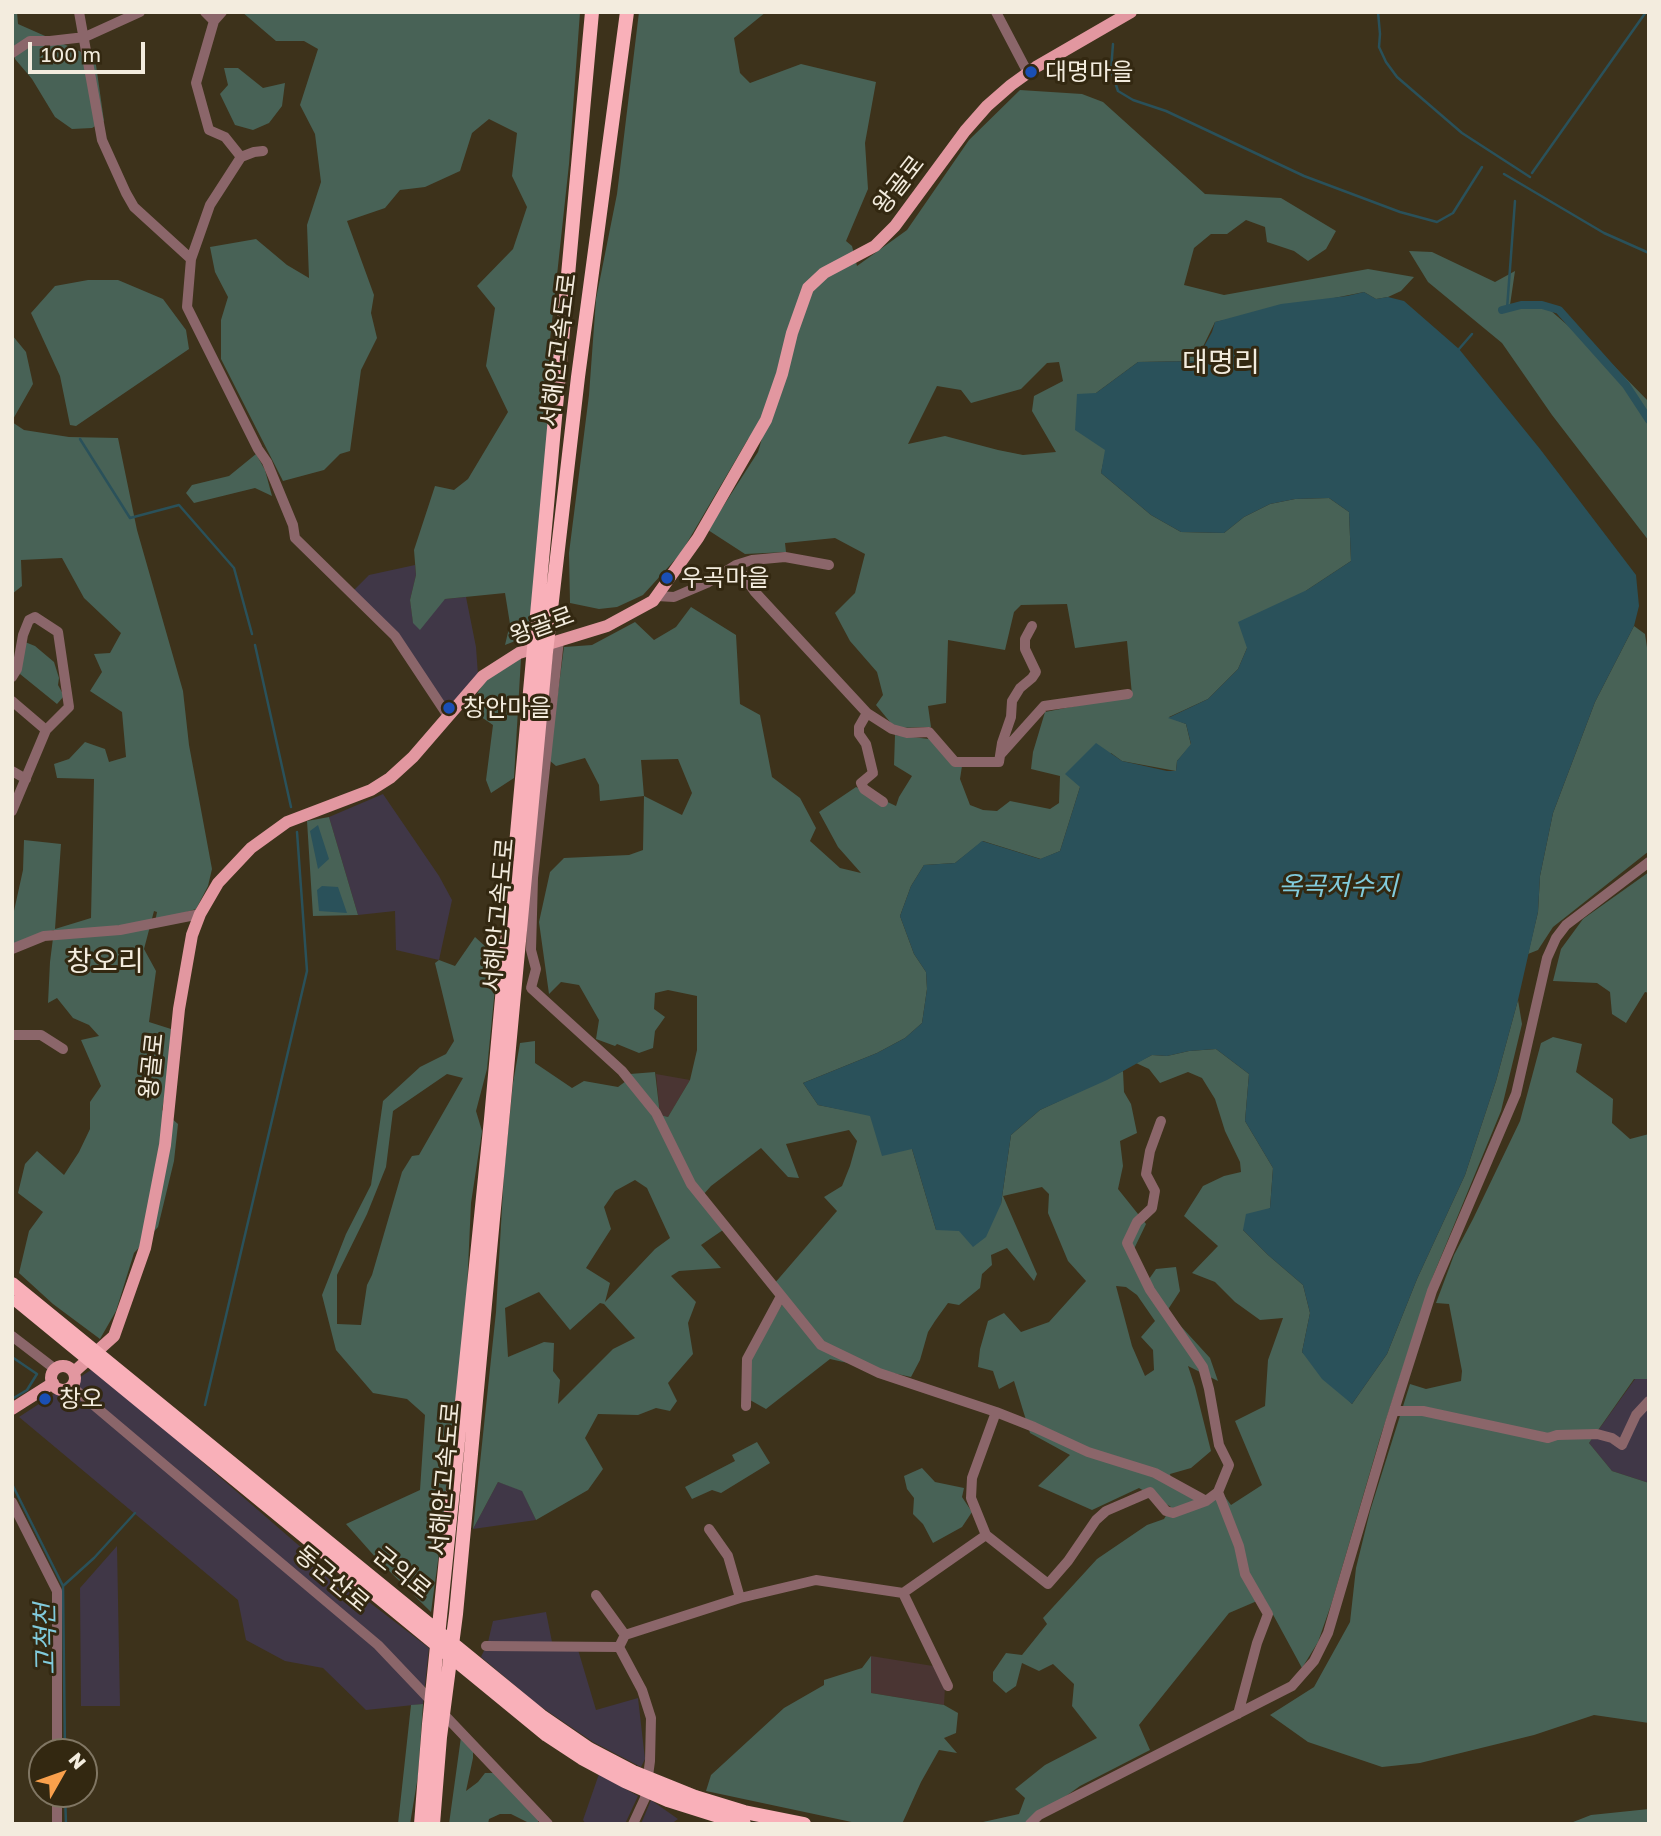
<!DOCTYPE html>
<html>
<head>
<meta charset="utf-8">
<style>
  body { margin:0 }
  #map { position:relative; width:1661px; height:1836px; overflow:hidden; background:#3d321b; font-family:"Golos Text",sans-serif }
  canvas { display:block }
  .frame { position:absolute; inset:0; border:14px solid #f3ecde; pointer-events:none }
  .north { position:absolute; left:28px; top:1738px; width:70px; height:70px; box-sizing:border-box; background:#332811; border:2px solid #807663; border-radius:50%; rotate:50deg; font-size:19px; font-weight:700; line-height:28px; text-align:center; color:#f3ecde }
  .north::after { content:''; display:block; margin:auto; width:24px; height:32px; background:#f9a04c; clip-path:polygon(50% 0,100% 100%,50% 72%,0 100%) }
  .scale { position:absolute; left:28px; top:42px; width:117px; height:32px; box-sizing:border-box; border:4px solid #f3ecde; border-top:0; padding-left:9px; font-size:21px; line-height:24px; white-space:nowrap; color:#f3ecde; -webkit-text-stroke:5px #332811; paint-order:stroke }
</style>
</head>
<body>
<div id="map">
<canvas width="1661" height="1836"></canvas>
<div class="frame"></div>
<div class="north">N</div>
<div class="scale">100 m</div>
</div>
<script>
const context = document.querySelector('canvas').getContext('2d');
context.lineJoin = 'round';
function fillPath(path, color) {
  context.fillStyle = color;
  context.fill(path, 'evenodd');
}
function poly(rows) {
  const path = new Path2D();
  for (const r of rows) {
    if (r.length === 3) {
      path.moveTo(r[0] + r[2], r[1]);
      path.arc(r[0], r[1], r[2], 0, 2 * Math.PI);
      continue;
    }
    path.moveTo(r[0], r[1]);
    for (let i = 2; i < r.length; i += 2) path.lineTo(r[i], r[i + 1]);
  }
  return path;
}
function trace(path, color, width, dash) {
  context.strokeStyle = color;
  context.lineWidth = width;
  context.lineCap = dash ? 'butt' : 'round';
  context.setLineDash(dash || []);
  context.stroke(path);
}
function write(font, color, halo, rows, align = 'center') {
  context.font = font + ' "Golos Text","Noto Sans KR",sans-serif';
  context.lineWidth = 6;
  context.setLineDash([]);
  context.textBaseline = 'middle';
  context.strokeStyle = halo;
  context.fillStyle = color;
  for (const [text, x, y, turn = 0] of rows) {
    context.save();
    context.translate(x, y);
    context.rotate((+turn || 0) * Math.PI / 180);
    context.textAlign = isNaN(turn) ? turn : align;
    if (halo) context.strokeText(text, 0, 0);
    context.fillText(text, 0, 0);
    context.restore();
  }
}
fillPath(poly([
  [415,565,416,575,410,600,413,622,445,599,466,597,476,647,478,675,446,709,354,590,369,575],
  [383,794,439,876,452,900,439,960,396,950,395,911,358,915,329,817],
  [94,1368,326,1569,429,1648,423,1704,366,1710,323,1668,285,1661,246,1640,238,1600,19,1417],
  [1635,1379,1649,1379,1649,1483,1612,1471,1589,1443],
  [498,1482,522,1490,536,1520,473,1529],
  [117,1546,120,1706,81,1706,80,1588],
  [546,1612,552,1642,576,1643,596,1710,638,1698,645,1759,641,1767,593,1742,537,1704,481,1657,488,1642,493,1621],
  [599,1774,638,1796,625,1824,586,1824,583,1820],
  [651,1800,678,1819,671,1824,641,1824]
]), '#403747');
fillPath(poly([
  [656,1074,690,1080,668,1117,660,1115],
  [871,1656,933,1666,945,1687,944,1705,871,1693]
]), '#4a3533');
fillPath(poly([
  [12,12,17,12,18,24,95,58,104,121,92,128,72,129,55,117,32,79,15,59,14,47,12,47],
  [242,12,580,12,569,164,550,340,560,341,528,636,505,645,510,624,505,593,445,599,420,630,413,623,410,600,416,575,414,550,435,486,454,490,468,479,508,412,486,366,495,308,477,286,513,249,527,207,512,176,517,133,489,119,472,133,460,171,425,187,400,190,385,208,347,221,374,295,371,313,377,338,361,370,350,451,340,454,324,470,283,481,221,359,221,320,228,297,215,272,210,247,256,239,287,265,309,278,307,225,321,182,315,134,300,105,318,49,304,41,276,41],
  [639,12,766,12,734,38,740,73,750,83,801,64,876,82,865,143,868,189,846,241,852,246,857,266,907,230,969,140,1020,90,1082,94,1103,102,1205,194,1281,198,1336,231,1326,249,1308,261,1294,251,1267,242,1265,227,1246,220,1227,234,1211,234,1194,248,1184,285,1224,295,1368,269,1414,277,1401,291,1388,297,1376,299,1364,292,1215,322,1196,361,1138,362,1096,393,1106,450,1101,473,1151,515,1181,532,1224,533,1244,517,1270,504,1295,499,1329,498,1349,512,1351,561,1307,590,1247,648,1238,669,1208,699,1169,717,1186,724,1191,745,1177,761,1176,771,1122,761,1111,753,1080,787,1060,851,1041,859,983,841,955,863,924,865,911,886,900,916,914,954,926,972,927,989,922,1023,905,1038,877,1053,803,1083,818,1105,870,1115,912,1149,936,1230,1001,1204,1011,1135,1040,1110,1123,1071,1124,1092,1131,1104,1137,1133,1120,1141,1123,1166,1118,1189,1146,1224,1133,1251,1149,1279,1156,1269,1176,1267,1180,1291,1167,1311,1210,1358,1218,1381,1188,1366,1195,1387,1211,1451,1191,1468,1170,1474,1171,1479,1205,1498,1223,1494,1231,1505,1262,1485,1235,1421,1265,1406,1268,1360,1283,1318,1260,1320,1235,1302,1215,1282,1192,1273,1218,1246,1184,1216,1203,1186,1224,1176,1241,1172,1240,1162,1225,1131,1215,1099,1202,1078,1188,1072,1160,1083,1149,1069,1136,1063,1152,1055,1167,1056,1189,1051,1216,1049,1249,1074,1245,1121,1273,1168,1270,1208,1243,1230,1268,1255,1303,1285,1310,1313,1302,1352,1352,1404,1387,1354,1417,1279,1465,1175,1496,1081,1518,1000,1522,1024,1501,1111,1433,1276,1380,1438,1332,1602,1318,1642,1302,1668,1264,1598,1229,1613,1139,1725,1150,1750,1080,1786,1027,1824,974,1824,1019,1814,1025,1798,1015,1789,1045,1765,1097,1738,1072,1706,1074,1684,1053,1664,1039,1671,1022,1663,1016,1686,1006,1693,993,1681,993,1672,1006,1653,1022,1655,1047,1624,1043,1618,1097,1559,1147,1525,1164,1519,1171,1507,1139,1488,1092,1510,1038,1486,1070,1455,1030,1433,1014,1381,999,1389,993,1371,978,1367,980,1349,988,1321,1004,1313,1021,1332,1049,1322,1086,1281,1068,1261,1048,1213,1049,1194,1042,1187,1003,1196,1037,1274,1034,1281,1007,1248,991,1255,992,1265,982,1274,980,1288,959,1305,948,1303,935,1321,928,1332,920,1360,911,1377,830,1359,766,1409,750,1400,749,1359,786,1298,774,1284,837,1211,824,1197,842,1186,850,1166,857,1141,849,1130,786,1144,799,1178,788,1177,761,1148,711,1186,703,1195,723,1230,701,1245,721,1268,679,1271,671,1276,696,1302,688,1323,693,1354,668,1383,677,1401,670,1411,656,1408,638,1415,598,1414,585,1438,603,1469,588,1490,536,1520,522,1491,498,1482,473,1529,496,1312,504,1172,513,1083,520,1043,535,1041,535,1063,572,1088,584,1081,618,1087,626,1081,630,1074,655,1072,660,1115,668,1117,690,1080,697,1050,697,996,668,990,655,993,654,1009,665,1017,655,1031,653,1048,639,1053,617,1044,615,1046,596,1039,599,1020,579,985,561,982,549,994,539,922,550,872,564,858,629,855,643,850,644,796,600,801,599,785,585,758,556,766,549,760,564,647,592,645,635,622,654,640,676,627,691,607,736,635,740,704,760,715,772,777,800,798,816,828,810,841,840,868,861,873,838,847,819,812,856,787,896,806,899,797,912,776,894,765,895,735,929,739,962,766,960,779,970,805,983,810,997,811,1010,801,1050,809,1059,803,1060,776,1031,769,1033,752,1045,712,1132,695,1127,641,1075,648,1067,604,1021,605,1014,612,1005,650,948,640,946,703,928,706,931,727,895,728,876,705,883,695,877,672,850,641,835,613,855,593,865,554,835,538,785,543,786,552,745,554,708,530,758,452,765,428,748,439,681,553,643,595,617,607,599,609,570,603,569,553,589,395,596,299,617,194],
  [1059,362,1063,381,1034,396,1032,411,1056,452,1023,455,998,450,945,436,908,444,937,386,961,390,971,403,1021,389,1047,363],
  [678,759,692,793,682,815,644,796,641,760],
  [635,1180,647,1188,670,1238,655,1249,605,1302,610,1283,586,1268,611,1229,604,1207,615,1191],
  [1116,1286,1126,1287,1137,1295,1155,1321,1141,1337,1153,1350,1154,1370,1145,1376,1132,1346],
  [539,1292,570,1330,600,1303,604,1304,635,1338,613,1349,558,1404,560,1380,553,1371,554,1343,544,1342,508,1357,505,1308],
  [224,68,238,68,263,88,285,83,282,106,269,123,253,130,235,125,220,94,228,85],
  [1409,251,1432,252,1495,282,1515,271,1510,305,1542,303,1612,364,1649,402,1649,541,1552,415,1502,343,1428,282],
  [88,280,118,280,163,299,186,330,189,349,76,426,70,425,60,376,31,313,55,286],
  [12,335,26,352,33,384,12,421],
  [12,422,24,430,69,437,118,438,137,530,183,691,189,745,212,869,208,886,196,909,155,922,157,912,154,911,144,949,156,971,149,1022,171,1029,168,1078,162,1110,178,1124,174,1161,158,1227,134,1253,116,1311,100,1339,53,1304,19,1273,29,1231,43,1212,18,1193,25,1164,37,1151,64,1175,79,1152,90,1129,90,1102,101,1086,81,1040,99,1036,89,1025,73,1018,57,998,48,1003,50,962,54,930,12,945,12,920,23,870,24,840,61,844,55,929,91,918,94,779,57,778,54,764,69,759,85,742,105,749,109,762,126,757,122,712,90,691,102,672,94,654,110,653,121,633,84,598,62,558,21,560,22,586,12,594],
  [256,454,265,470,272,496,255,488,194,503,186,493,192,485,229,476],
  [1634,626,1645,634,1649,661,1649,851,1553,927,1538,950,1528,954,1538,912,1540,876,1553,813,1595,702],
  [25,642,35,646,54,662,59,678,58,685,64,696,57,704,20,674],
  [521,658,514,778,491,793,486,780,493,725,468,708,485,681],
  [329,817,358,915,313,916,307,821],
  [1649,872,1649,993,1645,992,1626,1023,1612,1014,1610,992,1597,983,1553,981,1561,949,1583,919],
  [475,937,498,958,487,1069,476,1111,482,1131,471,1203,465,1334,458,1414,431,1612,377,1559,346,1524,420,1490,425,1415,407,1399,373,1393,336,1350,322,1295,346,1234,371,1185,383,1101,420,1067,446,1054,454,1041,435,963,439,960,455,966],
  [447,1074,463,1078,419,1155,412,1156,402,1172,372,1275,367,1285,361,1325,337,1324,337,1275,367,1214,386,1167,393,1111],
  [1553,1037,1582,1044,1576,1072,1613,1099,1612,1123,1630,1139,1649,1134,1649,1379,1634,1379,1589,1443,1612,1471,1649,1483,1649,1723,1594,1715,1534,1735,1420,1763,1382,1767,1308,1742,1270,1715,1314,1687,1350,1622,1356,1568,1370,1511,1410,1384,1426,1389,1461,1381,1462,1371,1449,1304,1436,1303,1454,1255,1473,1219,1520,1121,1541,1043],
  [757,1442,770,1463,721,1493,712,1490,692,1499,685,1487,735,1461,732,1455],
  [922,1468,935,1482,964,1488,962,1497,972,1512,962,1527,933,1543,923,1524,913,1514,914,1498,907,1489,904,1476],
  [871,1656,871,1693,944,1705,958,1713,956,1733,944,1738,957,1753,939,1750,921,1782,902,1824,861,1824,706,1791,711,1775,784,1708,824,1685,824,1680,862,1668],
  [423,1704,418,1776,410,1824,398,1824,411,1705],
  [461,1737,473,1749,473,1758,466,1791,478,1782,485,1773,495,1773,538,1818,538,1824,531,1824,511,1814,500,1814,489,1819,488,1824,449,1824],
  [1649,1809,1649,1824,1568,1824,1591,1815]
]), '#486256');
fillPath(poly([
  [1364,292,1376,299,1388,297,1404,301,1459,349,1540,449,1636,575,1639,606,1634,626,1595,702,1553,813,1540,876,1538,912,1518,1000,1496,1081,1465,1175,1417,1279,1387,1354,1352,1404,1322,1379,1302,1352,1310,1313,1303,1285,1268,1255,1243,1230,1246,1214,1270,1208,1273,1168,1245,1121,1249,1074,1216,1049,1189,1051,1167,1056,1152,1055,1107,1080,1040,1110,1011,1135,1001,1204,986,1237,973,1247,959,1231,936,1230,912,1149,882,1156,870,1116,818,1105,803,1083,877,1053,905,1038,922,1023,927,989,926,972,914,954,900,916,911,886,924,865,955,863,982,841,1040,859,1060,851,1080,787,1065,774,1096,743,1122,761,1167,771,1176,771,1177,761,1191,744,1186,724,1168,718,1208,699,1238,669,1247,648,1238,622,1307,590,1351,561,1349,512,1329,498,1295,499,1270,504,1244,517,1224,533,1181,532,1151,515,1101,473,1105,450,1075,430,1077,394,1096,393,1138,362,1196,361,1212,332,1215,322,1281,304,1347,296],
  [318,825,329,859,318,869,310,831],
  [322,886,338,887,347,913,319,911,317,890]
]), '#2a515a');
trace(poly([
  [1378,12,1380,34,1379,47,1386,62,1397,77,1462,133,1530,177],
  [1113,44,1111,70,1118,91,1133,100,1166,111,1304,176,1400,212,1437,222,1453,213,1482,167],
  [1532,173,1646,12],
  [1504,174,1604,233,1649,253],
  [1507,309,1515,201],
  [1459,349,1472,334],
  [80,439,130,518,179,505,234,568,252,634],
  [255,645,291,807],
  [12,1357,37,1374,27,1390,12,1399],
  [205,1405,307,971,297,832],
  [12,1484,63,1586],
  [65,1752,63,1586,94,1558,135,1513],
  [65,1794,66,1824]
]), '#2a515a', 2.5);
trace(poly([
  [1502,310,1521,305,1542,305,1559,310,1626,385,1649,420]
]), '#2a515a', 8);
trace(poly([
  [79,12,102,140,126,193,134,207,191,259],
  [205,12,214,21,196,83,209,130,225,137,241,157,210,205,191,259,187,307,258,449,267,462,293,525,295,538,395,636,448,716],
  [996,12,1028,73],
  [214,21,222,12],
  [12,53,30,41,50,41,85,37,140,12],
  [241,157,254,152,263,151],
  [736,565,755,592,867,713,859,727,859,734,866,744,873,773,861,783,864,789,883,802],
  [657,596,674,597,707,583,736,565,752,560,785,557,829,565],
  [559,640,533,878,531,950,536,969,531,988,622,1071,656,1113,691,1184,821,1345,879,1373,996,1412,972,1478,971,1498,986,1535],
  [12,677,17,669,23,635,29,620,35,617,58,632,69,707,46,730,12,811],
  [12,701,46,730],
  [867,713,892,729,907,733,929,732,955,762,999,762,1002,743,1011,717,1012,701,1020,688,1032,678,1036,672,1025,649,1025,639,1032,626],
  [1001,754,1044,706,1128,694],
  [12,771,26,779],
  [12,949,44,936,120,930,200,914],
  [12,1035,41,1035,63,1049],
  [12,1336,55,1369],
  [71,1386,378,1645,548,1824],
  [746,1406,747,1359,781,1296],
  [1395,1411,1423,1411,1548,1438,1557,1435,1597,1434,1612,1438,1622,1445,1636,1415,1649,1401],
  [996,1412,1034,1427,1088,1452,1155,1473,1206,1501],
  [1218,1492,1239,1546,1245,1574,1268,1614,1257,1643,1238,1714],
  [12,1502,57,1591,57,1752],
  [709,1529,728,1556,740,1598],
  [903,1593,948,1686],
  [596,1595,625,1635],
  [486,1646,619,1647],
  [57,1824,57,1794],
  [633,1824,645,1798,650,1761,651,1718,642,1690,619,1647,625,1635,740,1598,816,1580,903,1593,986,1535,1048,1584,1068,1561,1096,1520,1106,1511,1150,1492,1166,1511,1173,1513,1206,1501,1218,1492,1229,1465,1219,1445,1209,1389,1203,1367,1150,1290,1127,1243,1137,1222,1152,1208,1155,1191,1146,1174,1150,1151,1161,1121],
  [1030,1824,1039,1815,1292,1686,1314,1661,1328,1633,1390,1423,1432,1291,1516,1094,1547,958,1556,938,1566,925,1649,862]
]), '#8b666a', 10);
trace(poly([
  [63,1378,12],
  [74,1372,114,1336,145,1248,165,1145,179,1009,192,935,200,914,218,883,251,848,287,822,371,790,390,778,413,757,483,676,519,653,607,626,653,601,698,538,766,420,782,374,792,333,808,288,824,273,875,246,895,226,965,131,987,106,1011,85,1036,67,1131,12],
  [12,1409,53,1383]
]), '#e297a0', 12);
trace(poly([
  [12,1284,541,1716,589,1749,633,1772,695,1797,744,1812,804,1824],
  [18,1301,547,1735,582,1758,625,1781,668,1800,744,1824],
  [421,1824,429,1724,491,1119,592,12],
  [433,1824,440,1737,456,1614,546,652,578,377,627,12]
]), '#f9b0b9', 14);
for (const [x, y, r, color] of [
  [1031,72,7,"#1a4fb4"],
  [667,578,7,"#1a4fb4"],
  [449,708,7,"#1a4fb4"],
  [45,1399,7,"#1a4fb4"]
]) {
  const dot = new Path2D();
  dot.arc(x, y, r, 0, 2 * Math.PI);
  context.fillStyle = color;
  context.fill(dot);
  trace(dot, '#332811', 2.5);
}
write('24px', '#f3ecde', '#332811', [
  ["대명마을",1045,72],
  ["우곡마을",681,578],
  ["창안마을",463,708],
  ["창오",59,1399]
], 'left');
write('24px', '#f3ecde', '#332811', [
  ["왕골로",899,185,-52],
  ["서해안고속도로",559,350,-83],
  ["왕골로",542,626,-20],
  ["서해안고속도로",499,915,-85],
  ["왕골로",152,1066,-84],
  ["서해안고속도로",445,1479,-85],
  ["군익로",402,1573,39],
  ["동군산로",332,1579,40]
]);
write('italic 26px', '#81cbdc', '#332811', [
  ["옥곡저수지",1338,887],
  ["고척천",46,1639,-91]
]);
write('28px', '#f3ecde', '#332811', [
  ["대명리",1221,363],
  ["창오리",105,962]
]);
</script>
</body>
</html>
